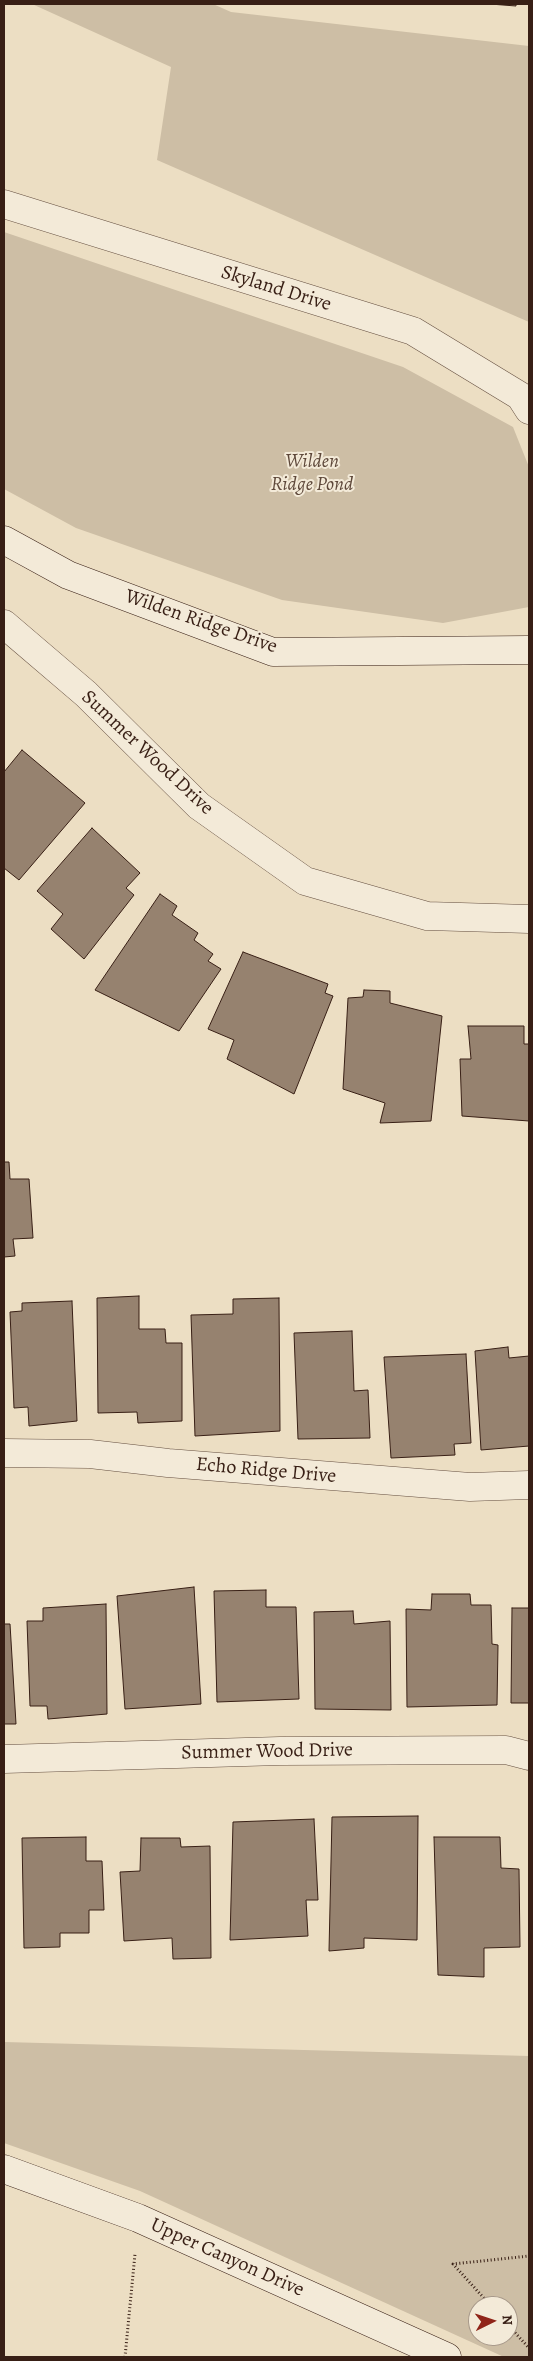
<!DOCTYPE html>
<html>
<head>
<meta charset="utf-8">
<style>
  body { margin:0 }
  #map { position:relative; width:533px; height:2361px; overflow:hidden; background:#ecdec3; font-family:Alegreya,serif }
  canvas { display:block }
  .frame { position:absolute; inset:0; border:5px solid #381f15; pointer-events:none }
  .north { position:absolute; left:468px; top:2296px; width:50px; height:50px; box-sizing:border-box; background:#f3ead8; border:1px solid #a8998a; border-radius:50%; rotate:86deg; font-size:14px; font-weight:700; line-height:20px; text-align:center; color:#381f15 }
  .north::after { content:''; display:block; margin:auto; width:18px; height:22px; background:#8f2418; clip-path:polygon(50% 0,100% 100%,50% 72%,0 100%) }
</style>
</head>
<body>
<div id="map">
<canvas width="533" height="2361"></canvas>
<div class="frame"></div>
<div class="north">N</div>
</div>
<script>
const context = document.querySelector('canvas').getContext('2d');
context.lineJoin = 'round';
function fillPath(path, color) {
  context.fillStyle = color;
  context.fill(path, 'evenodd');
}
function poly(rows) {
  const path = new Path2D();
  for (const r of rows) {
    path.moveTo(r[0], r[1]);
    for (let i = 2; i < r.length; i += 2) path.lineTo(r[i], r[i + 1]);
  }
  return path;
}
function trace(path, color, width, dash) {
  context.strokeStyle = color;
  context.lineWidth = width;
  context.lineCap = dash ? 'butt' : 'round';
  context.setLineDash(dash || []);
  context.stroke(path);
}
function write(font, color, halo, rows, align = 'center') {
  context.font = font + ' Alegreya,serif';
  context.lineWidth = 4;
  context.setLineDash([]);
  context.textBaseline = 'middle';
  context.strokeStyle = halo;
  context.fillStyle = color;
  for (const [text, x, y, turn = 0] of rows) {
    context.save();
    context.translate(x, y);
    context.rotate((+turn || 0) * Math.PI / 180);
    context.textAlign = isNaN(turn) ? turn : align;
    if (halo) context.strokeText(text, 0, 0);
    context.fillText(text, 0, 0);
    context.restore();
  }
}
fillPath(poly([
  [32,4,213,4,231,12,529,46,529,322,157,160,171,67],
  [4,232,403,367,513,427,529,467,529,607,443,623,282,600,76,528,4,489],
  [4,2042,529,2056,529,2357,504,2357,140,2191,4,2143],
  [478,2306,508,2306,508,2336,478,2336]
]), '#cdbea5');
const building = poly([
  [490,4,516,4,516,6,490,4],
  [22,750,85,803,19,880,4,868,4,772,22,750],
  [92,828,140,873,126,888,134,895,84,959,51,929,63,914,37,891,92,828],
  [160,894,177,906,172,915,198,933,194,940,213,954,208,961,221,969,179,1031,95,990,160,894],
  [243,952,328,984,325,993,333,996,294,1094,227,1059,234,1040,208,1029,243,952],
  [364,990,390,991,390,1003,442,1016,431,1121,380,1123,385,1103,343,1089,348,998,363,997,364,990],
  [468,1026,524,1026,524,1044,529,1044,529,1121,462,1116,460,1059,471,1059,468,1026],
  [4,1162,9,1162,10,1179,29,1179,33,1238,13,1239,15,1256,4,1257,4,1162],
  [139,1296,139,1329,165,1329,166,1343,182,1343,182,1421,138,1423,137,1412,98,1413,97,1298,139,1296],
  [279,1298,280,1431,195,1436,191,1315,233,1314,233,1299,279,1298],
  [72,1301,77,1421,29,1426,28,1407,14,1408,10,1312,22,1311,22,1303,72,1301],
  [352,1331,354,1391,368,1390,370,1438,298,1439,294,1333,352,1331],
  [508,1347,509,1358,529,1356,529,1446,481,1450,475,1351,508,1347],
  [466,1354,471,1443,454,1444,455,1455,391,1458,384,1357,466,1354],
  [194,1587,201,1704,125,1709,117,1596,194,1587],
  [266,1590,266,1607,296,1607,299,1699,217,1702,214,1591,266,1590],
  [432,1594,470,1594,471,1605,491,1605,492,1644,498,1645,497,1705,407,1707,406,1609,431,1610,432,1594],
  [106,1604,107,1714,48,1719,47,1706,30,1706,27,1621,43,1621,43,1608,106,1604],
  [512,1608,529,1608,529,1703,511,1703,512,1608],
  [353,1611,354,1624,390,1621,391,1710,315,1709,314,1612,353,1611],
  [4,1624,10,1624,16,1724,4,1724,4,1624],
  [418,1816,417,1940,364,1938,364,1948,329,1951,332,1817,418,1816],
  [314,1819,318,1900,306,1900,308,1936,230,1940,233,1822,314,1819],
  [86,1837,86,1861,102,1861,104,1910,89,1910,89,1933,60,1933,60,1947,24,1948,22,1838,86,1837],
  [434,1837,500,1837,501,1868,519,1869,520,1947,484,1948,484,1977,438,1975,434,1837],
  [141,1838,180,1838,181,1847,210,1846,211,1958,173,1959,172,1938,124,1941,120,1872,140,1871,141,1838]
]);
fillPath(building, '#96826f');
trace(building, '#381f15', 1);
const street = poly([
  [4,204,413,331,520,396,529,410],
  [4,624,86,694,199,806,305,881,427,916,529,919],
  [4,1453,90,1454,168,1463,470,1487,529,1485],
  [4,1759,280,1751,506,1750,529,1756]
]);
const secondary = poly([
  [4,540,68,575,273,652,529,650],
  [4,2169,138,2218,447,2357]
]);
trace(street, '#654f40', 29);
trace(secondary, '#381f15', 29);
trace(poly([
  [491,2306,453,2264,529,2256],
  [508,2325,529,2348],
  [125,2357,135,2254]
]), '#381f15', 3, [1, 2.5]);
trace(street, '#f3ead8', 28);
trace(secondary, '#f3ead8', 28);
write('20px', '#381f15', '#f3ead8', [
  ["Skyland Drive",276,289,17],
  ["Wilden Ridge Drive",201,622,19],
  ["Summer Wood Drive",147,753,43],
  ["Echo Ridge Drive",266,1471,5],
  ["Summer Wood Drive",267,1752,-1],
  ["Upper Canyon Drive",227,2258,24]
]);
write('italic 20px', '#5d4739', '#f3ead8', [
  ["Wilden",312,462],
  ["Ridge Pond",312,485]
]);
</script>
</body>
</html>
